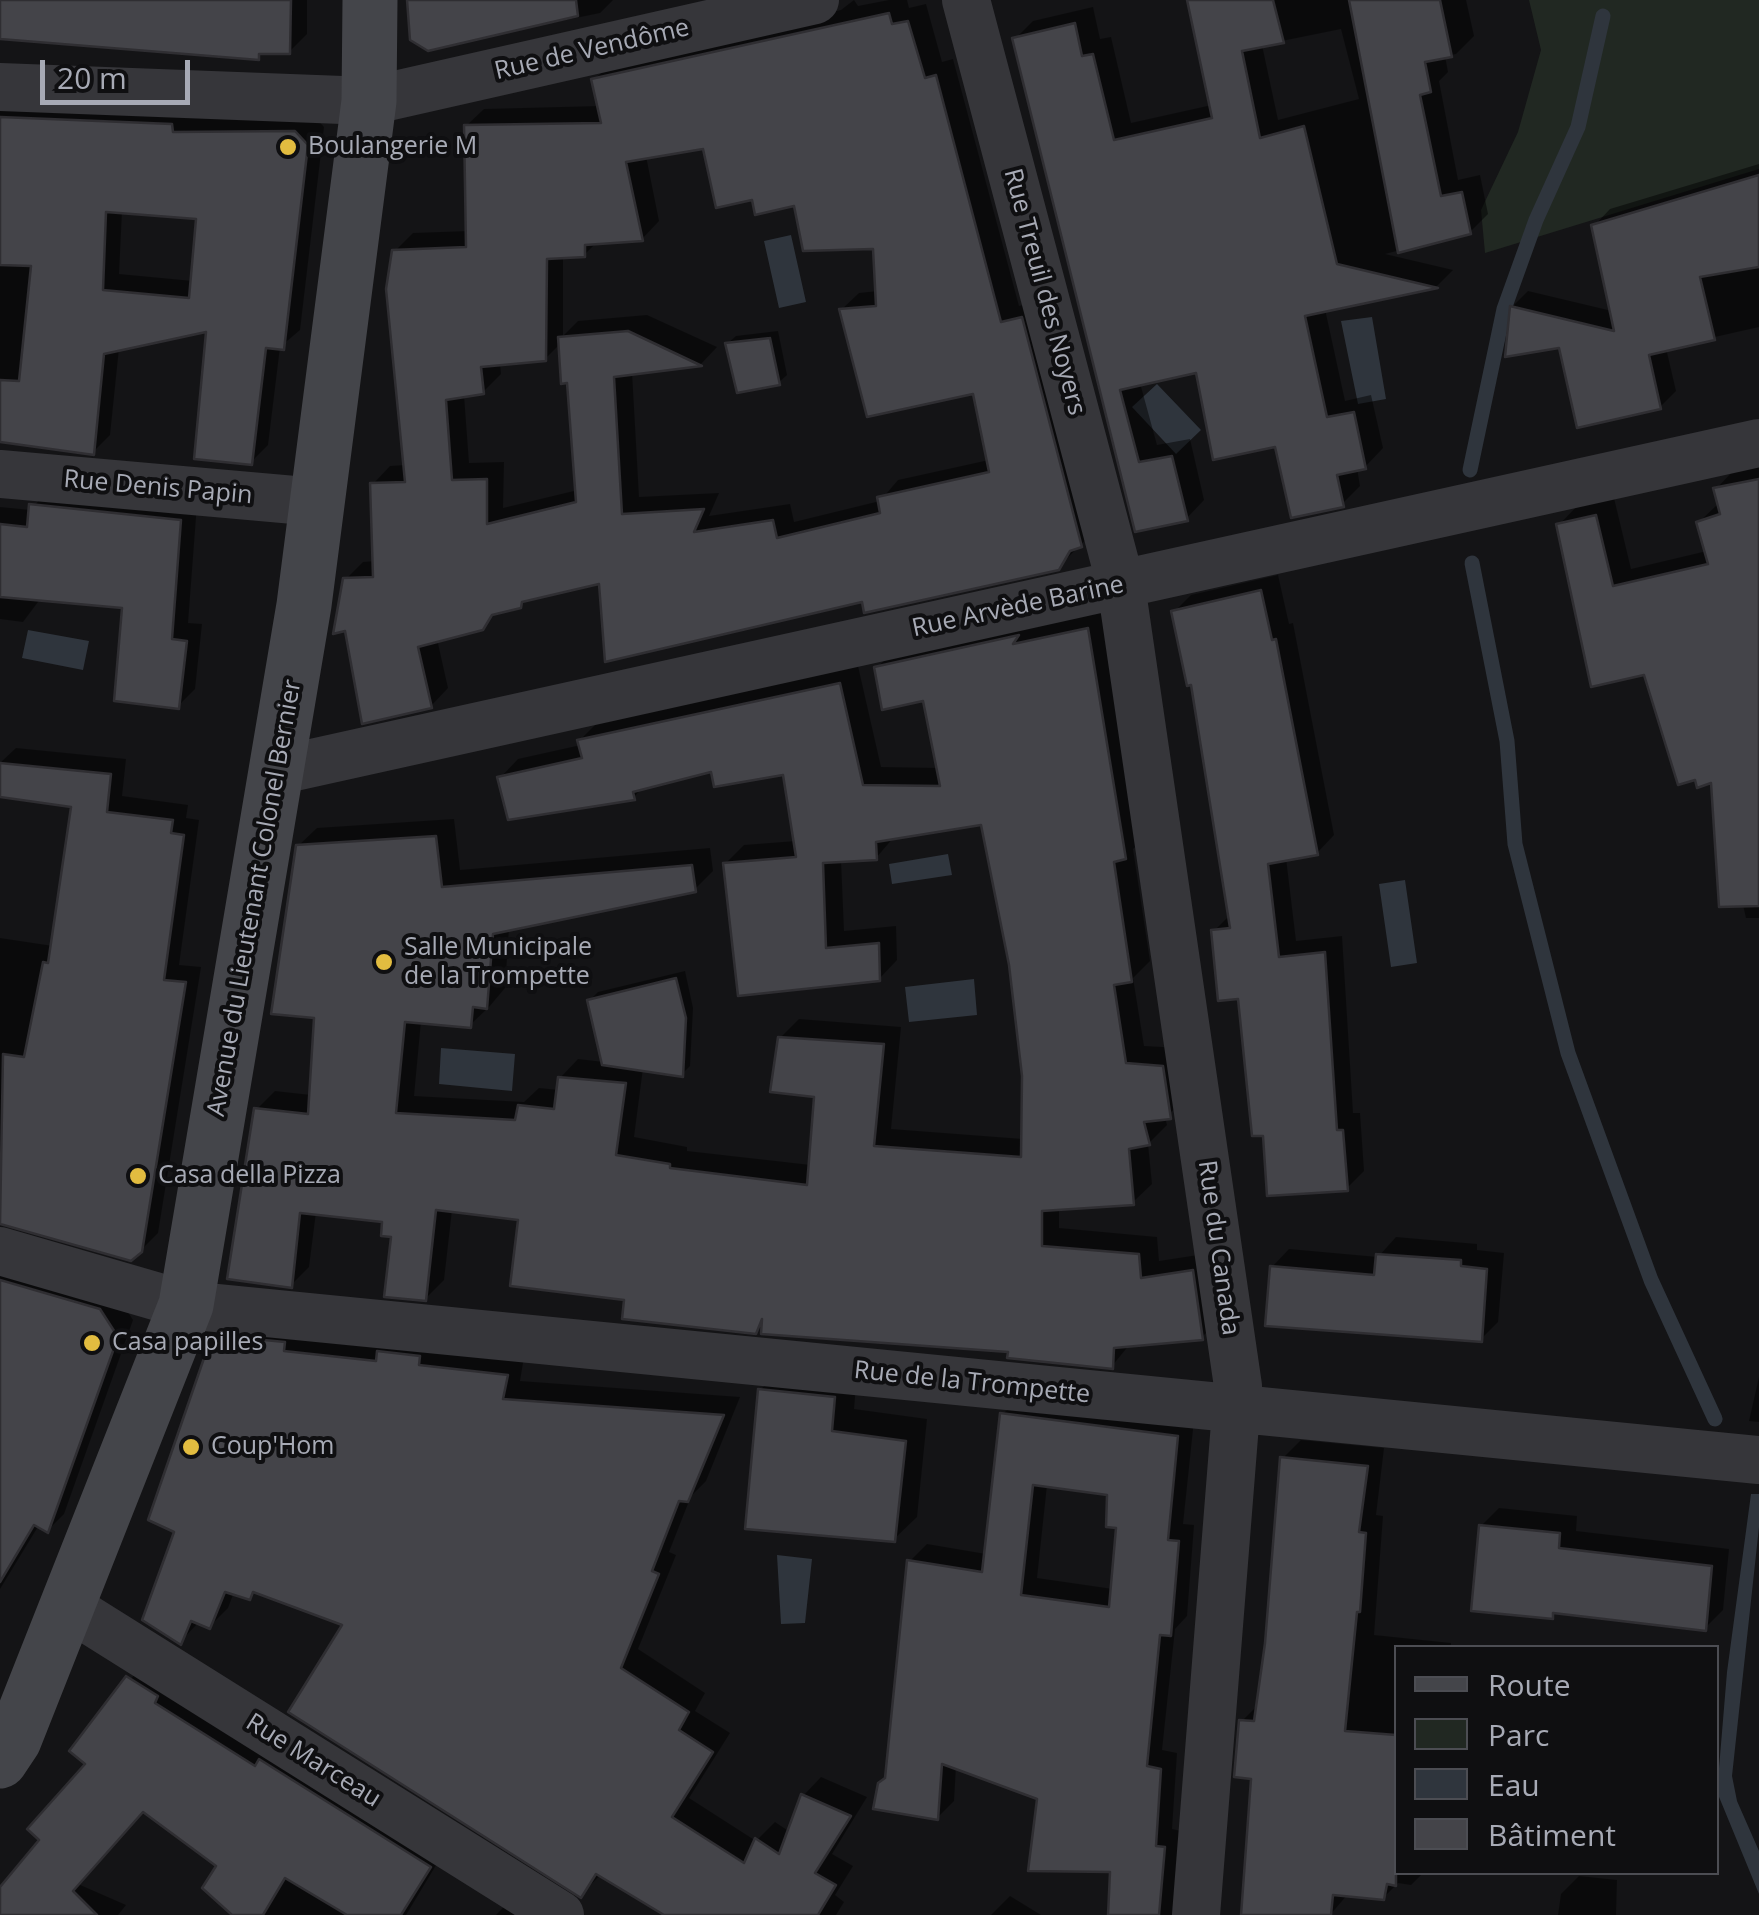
<!DOCTYPE html>
<html>
<head>
<meta charset="utf-8">
<style>
  body { margin:0 }
  #map { position:relative; width:1759px; height:1915px; overflow:hidden; background:#141416; font-family:"Open Sans",sans-serif }
  canvas { display:block }
  .legend { position:absolute; left:1394px; top:1645px; width:325px; height:230px; box-sizing:border-box; background:#0f0f11; border:2px solid #4c4d53; margin:0; padding:12px 18px; list-style:none; font-size:30px; color:#a7aab5 }
  .legend li { display:flex; align-items:center; gap:20px; height:50px }
  .legend b { width:50px; border:2px solid #4c4d53 }
  .scale { position:absolute; left:40px; top:60px; width:150px; height:45px; box-sizing:border-box; border:5px solid #a7aab5; border-top:0; padding-left:12px; font-size:30px; line-height:35px; white-space:nowrap; color:#a7aab5; -webkit-text-stroke:8px #0f0f11; paint-order:stroke }
</style>
</head>
<body>
<div id="map">
<canvas width="1759" height="1915"></canvas>
<ul class="legend">
<li><b style="height:12px;background:#44454a"></b>Route</li>
<li><b style="height:28px;background:#212822"></b>Parc</li>
<li><b style="height:28px;background:#2f353d"></b>Eau</li>
<li><b style="height:28px;background:#444449"></b>Bâtiment</li>
</ul>
<div class="scale">20 m</div>
</div>
<script>
const context = document.querySelector('canvas').getContext('2d');
context.lineJoin = 'round';
function fillPath(path, color) {
  context.fillStyle = color;
  context.fill(path, 'evenodd');
}
function poly(rows) {
  const path = new Path2D();
  for (const r of rows) {
    path.moveTo(r[0], r[1]);
    for (let i = 2; i < r.length; i += 2) path.lineTo(r[i], r[i + 1]);
  }
  return path;
}
function trace(path, color, width, dash) {
  context.strokeStyle = color;
  context.lineWidth = width;
  context.lineCap = dash ? 'butt' : 'round';
  context.setLineDash(dash || []);
  context.stroke(path);
}
function write(font, color, halo, rows, align = 'center') {
  context.font = font + ' "Open Sans",sans-serif';
  context.lineWidth = 8;
  context.setLineDash([]);
  context.textBaseline = 'middle';
  context.strokeStyle = halo;
  context.fillStyle = color;
  for (const [text, x, y, turn = 0] of rows) {
    context.save();
    context.translate(x, y);
    context.rotate((+turn || 0) * Math.PI / 180);
    context.textAlign = isNaN(turn) ? turn : align;
    if (halo) context.strokeText(text, 0, 0);
    context.fillText(text, 0, 0);
    context.restore();
  }
}
fillPath(poly([
  [1529,0,1759,0,1759,169,1485,253,1481,210,1518,132,1541,50]
]), '#212822');
fillPath(poly([
  [791,235,806,302,779,308,764,241],
  [1372,317,1386,399,1358,404,1341,321],
  [1157,384,1201,430,1176,454,1132,407],
  [28,630,89,641,83,670,22,658],
  [948,854,952,875,892,884,889,864],
  [1405,880,1417,963,1391,967,1379,884],
  [974,979,977,1015,909,1022,905,987],
  [441,1048,515,1054,512,1091,439,1084],
  [1751,1494,1759,1494,1759,1527,1732,1776,1737,1801,1759,1851,1759,1894,1717,1792,1727,1672],
  [777,1555,812,1559,805,1623,781,1624]
]), '#2f353d');
fillPath(poly([
  [0,0,307,0,307,34,289,52,264,51,258,57,0,35],
  [408,0,613,0,600,13,429,48],
  [854,0,858,6,889,0,907,0,909,8,926,4,942,62,953,59,1019,306,1039,301,1099,527,1058,567,864,598,601,581,527,599,519,606,498,611,481,627,437,639,448,688,431,706,345,580,363,562,375,561,373,484,390,466,406,465,395,251,413,233,469,231,466,126,484,109,600,106,594,80,612,62,841,10],
  [705,146,753,197,796,203,875,247,878,291,859,293,841,310,975,391,989,460,898,480,880,501,794,522,790,504,709,516,719,493,639,497,632,372,701,364,717,347,647,315,578,321,563,336,563,256,584,255,598,241,642,239,659,221,646,156],
  [561,343,569,380,578,490,503,508,504,462,469,463,464,395,483,392,501,374,500,363,545,359],
  [1190,0,1466,0,1474,36,1456,54,1445,56,1448,72,1439,81,1458,180,1480,175,1488,214,1470,232,1385,254,1453,270,1437,286,1325,309,1345,401,1371,395,1383,448,1365,467,1357,468,1360,486,1342,504,1198,370,1140,383,1157,445,1190,439,1204,500,1186,519,1137,529,1015,39,1033,21,1093,7,1100,39,1111,37,1131,123,1212,105],
  [1341,29,1359,99,1278,120,1262,45],
  [0,100,313,115,324,127,300,330,280,347,268,445,251,462,209,329,119,348,110,435,93,452,0,441],
  [122,211,199,216,193,281,119,274],
  [1759,164,1759,327,1666,348,1676,391,1660,407,1561,346,1512,307,1528,291,1612,311,1594,226,1610,209],
  [778,331,787,375,778,383,727,344,736,336],
  [1759,465,1759,918,1746,918,1714,780,1559,525,1577,506,1614,498,1631,569,1707,551,1699,522,1718,504,1716,489,1734,470],
  [49,488,197,504,188,623,202,624,195,689,178,706,125,606,41,598,23,622,0,619,0,507,31,510],
  [1278,575,1289,624,1293,623,1334,835,1317,853,1286,858,1296,941,1342,936,1353,1113,1360,1113,1364,1171,1347,1188,1266,1133,1241,996,1214,931,1230,915,1193,682,1174,612,1191,595],
  [1105,611,1143,839,1133,849,1150,961,1133,978,1144,1046,1181,1048,1188,1098,1165,1117,1167,1125,1148,1144,1152,1184,1133,1202,1059,1207,1059,1228,1157,1237,1159,1261,1211,1253,1220,1319,1202,1337,1130,1344,1112,1366,765,1322,756,1331,627,1297,520,1218,452,1210,444,1280,426,1298,384,1219,316,1212,309,1267,291,1285,257,1109,275,1091,311,1095,317,1016,298,846,317,828,454,819,460,870,710,848,713,871,695,889,509,928,505,988,489,1007,470,1025,421,1021,414,1096,524,1102,539,1088,559,1090,560,1078,578,1059,604,1062,589,1001,598,992,685,971,693,1008,690,1066,682,1074,643,1068,634,1137,687,1147,687,1151,811,1165,817,1094,780,1038,799,1019,901,1027,891,1129,1023,1139,1024,1076,1012,964,983,822,894,837,876,858,841,860,844,931,896,926,897,960,879,979,740,993,725,864,744,845,796,841,785,773,713,769,644,786,634,797,500,778,518,759,581,745,580,740,598,722,858,666,881,767,939,768,924,698,877,668,895,649],
  [16,748,126,759,122,796,188,805,186,818,199,820,179,965,201,967,158,1233,141,1250,0,1222,0,938,53,946,74,805,0,795,0,763],
  [1396,1237,1477,1244,1477,1250,1504,1253,1498,1322,1481,1339,1272,1267,1289,1249,1378,1257],
  [0,1256,116,1293,133,1320,64,1514,48,1530,39,1525,0,1589],
  [233,1318,524,1357,520,1381,740,1397,706,1481,691,1496,669,1552,676,1555,638,1649,705,1693,695,1711,730,1733,689,1798,756,1841,775,1822,790,1832,803,1796,821,1777,867,1797,832,1854,853,1866,835,1895,844,1902,836,1915,669,1915,601,1874,581,1895,345,1623,255,1591,249,1597,234,1592,228,1608,210,1626,198,1623,180,1642,178,1530,214,1337],
  [783,1368,857,1375,854,1409,927,1419,917,1517,894,1539,760,1390],
  [1759,1377,1759,1422,1749,1421],
  [1020,1397,1194,1420,1183,1524,1194,1525,1187,1616,1175,1629,1162,1750,1177,1753,1172,1829,1181,1831,1173,1915,1110,1915,1112,1870,1040,1797,956,1766,954,1801,937,1818,887,1776,910,1561,927,1544,986,1554,1003,1414],
  [1047,1485,1109,1493,1118,1525,1113,1589,1037,1578],
  [1301,1440,1384,1448,1376,1515,1383,1516,1374,1635,1451,1643,1451,1648,1396,1648,1396,1872,1424,1872,1411,1885,1398,1883,1383,1898,1348,1894,1330,1915,1243,1915,1254,1777,1242,1721,1259,1704,1283,1458],
  [1499,1508,1577,1516,1576,1531,1729,1549,1723,1610,1705,1628,1557,1611,1552,1617,1481,1526],
  [147,1659,447,1847,406,1915,233,1915,220,1865,144,1810,78,1884,126,1905,118,1915,0,1915,0,1891,43,1840,89,1764,73,1751],
  [1579,1876,1617,1880,1616,1915,1558,1915,1561,1894],
  [518,1892,558,1915,496,1915],
  [1010,1896,1041,1915,991,1915]
]), '#0007');
trace(poly([
  [1470,470,1504,309,1536,220,1578,127,1603,16],
  [1472,563,1507,741,1515,844,1568,1053,1651,1280,1715,1419]
]), '#2f353d', 15);
const building = poly([
  [0,0,291,0,290,54,259,54,259,60,0,39,0,0],
  [407,0,576,0,578,16,428,51,410,40,407,0],
  [1187,0,1273,0,1284,43,1242,51,1260,138,1304,126,1337,264,1438,288,1305,316,1327,417,1354,412,1366,469,1337,475,1344,507,1291,518,1275,447,1213,460,1196,373,1120,390,1139,462,1172,456,1188,521,1135,532,1012,38,1075,23,1082,56,1093,54,1114,140,1181,125,1212,118,1187,0],
  [1349,0,1440,0,1452,57,1425,62,1431,92,1420,95,1441,196,1462,192,1471,234,1398,253,1349,0],
  [889,13,892,24,908,21,925,78,936,75,1001,322,1022,317,1082,547,1070,551,1059,570,864,613,862,602,605,662,599,584,522,602,521,608,492,615,483,630,418,647,432,708,362,724,345,631,333,634,343,578,373,577,370,483,405,482,386,289,392,250,466,247,464,125,601,123,591,79,889,13],
  [703,149,716,208,752,200,755,215,794,206,803,251,873,249,876,306,839,309,867,417,973,394,989,472,877,497,880,513,777,538,773,520,694,532,704,509,622,514,614,377,702,366,628,331,558,337,561,384,567,383,576,502,487,524,487,479,452,480,446,400,484,394,481,367,546,361,547,259,585,257,585,245,643,241,626,162,703,149],
  [0,117,172,124,173,132,295,131,308,145,284,350,266,348,252,465,194,459,206,332,104,354,94,455,0,442,0,380,19,381,31,266,0,265,0,117],
  [106,212,196,219,189,298,103,290,106,212],
  [1759,175,1759,267,1700,277,1715,340,1649,355,1661,409,1577,428,1559,348,1505,357,1510,306,1614,331,1591,225,1759,175],
  [770,338,780,385,737,393,725,343,770,338],
  [1759,479,1759,906,1719,907,1711,783,1697,788,1695,780,1678,785,1644,675,1591,687,1556,524,1596,515,1613,586,1708,564,1696,522,1720,514,1713,488,1759,479],
  [29,504,181,520,172,639,187,641,179,709,114,701,122,608,0,597,0,524,27,527,29,504],
  [1261,590,1272,640,1276,639,1318,855,1268,864,1279,957,1325,952,1337,1130,1343,1130,1348,1191,1267,1196,1263,1136,1252,1136,1238,999,1218,1001,1211,930,1230,928,1191,685,1187,686,1171,611,1261,590],
  [1088,628,1126,859,1114,862,1132,982,1114,985,1126,1063,1163,1066,1171,1119,1144,1122,1150,1145,1129,1149,1134,1205,1042,1211,1042,1246,1139,1254,1141,1278,1193,1270,1203,1340,1114,1348,1113,1369,1007,1358,1008,1352,761,1334,762,1319,756,1334,622,1319,624,1300,510,1286,518,1220,436,1210,426,1301,384,1297,391,1237,381,1236,382,1222,300,1213,292,1288,227,1279,254,1108,308,1114,314,1018,271,1014,296,845,436,836,442,887,692,865,696,892,493,934,487,1009,473,1007,471,1028,405,1022,396,1113,515,1120,518,1105,554,1109,558,1077,626,1083,616,1155,670,1164,670,1168,807,1185,814,1097,770,1092,778,1037,884,1044,874,1146,1021,1157,1022,1076,1009,965,981,825,876,842,877,860,823,863,826,948,879,943,880,981,738,996,723,863,796,857,783,775,714,787,711,772,633,792,635,800,508,820,497,777,582,758,577,740,840,683,863,785,940,786,923,701,882,710,874,667,1019,635,1013,644,1088,628],
  [0,763,111,774,107,812,173,820,171,833,184,835,164,980,186,982,142,1252,131,1261,0,1224,3,1054,24,1057,43,962,48,963,71,807,0,797,0,763],
  [676,978,686,1018,683,1077,602,1065,587,1000,676,978],
  [1376,1254,1461,1260,1461,1266,1487,1269,1482,1342,1265,1326,1270,1266,1374,1275,1376,1254],
  [0,1280,100,1309,118,1337,48,1533,34,1525,0,1582,0,1280],
  [212,1335,285,1342,284,1351,376,1361,377,1351,420,1356,419,1365,508,1375,503,1399,724,1415,688,1502,679,1501,652,1571,659,1574,621,1668,689,1712,679,1730,713,1752,672,1817,744,1863,755,1838,779,1854,801,1794,851,1816,815,1873,836,1885,818,1915,664,1915,596,1874,581,1898,288,1712,342,1625,253,1592,250,1600,225,1592,210,1629,191,1621,181,1645,142,1620,174,1532,148,1520,212,1335],
  [758,1389,835,1397,832,1431,906,1441,895,1542,745,1529,758,1389],
  [1000,1413,1178,1436,1168,1540,1179,1541,1171,1636,1160,1635,1147,1766,1161,1769,1156,1846,1165,1847,1159,1915,1108,1915,1110,1872,1028,1871,1037,1799,942,1764,938,1820,873,1809,878,1783,885,1778,907,1560,982,1572,1000,1413],
  [1033,1485,1107,1495,1106,1527,1116,1528,1109,1607,1021,1595,1033,1485],
  [1280,1457,1368,1466,1359,1532,1366,1533,1360,1612,1357,1612,1345,1731,1396,1735,1396,1886,1387,1884,1384,1900,1333,1895,1331,1915,1241,1915,1251,1779,1234,1777,1239,1720,1254,1721,1265,1643,1280,1457],
  [1479,1525,1560,1533,1559,1548,1712,1566,1706,1631,1553,1613,1553,1619,1471,1611,1479,1525],
  [126,1676,158,1696,155,1703,255,1766,259,1759,431,1867,401,1915,347,1915,285,1878,263,1915,232,1915,202,1888,216,1866,143,1812,73,1891,97,1915,0,1915,0,1887,39,1840,27,1829,85,1764,69,1751,126,1676]
]);
fillPath(building, '#444449');
trace(building, '#2f2e32', 2.5);
trace(poly([
  [966,0,1121,585,1238,1386,1196,1915],
  [0,87,369,101,815,0],
  [0,474,317,502],
  [276,771,1759,443],
  [0,1251,186,1305,1759,1460],
  [67,1606,560,1915]
]), '#36363a', 48);
trace(poly([
  [0,1761,14,1740,186,1305,304,605,369,101,370,0]
]), '#44454a', 55);
for (const [x, y, r, color] of [
  [288,147,10,"#e2bc40"],
  [384,962,10,"#e2bc40"],
  [138,1176,10,"#e2bc40"],
  [92,1343,10,"#e2bc40"],
  [191,1447,10,"#e2bc40"]
]) {
  const dot = new Path2D();
  dot.arc(x, y, r, 0, 2 * Math.PI);
  context.fillStyle = color;
  context.fill(dot);
  trace(dot, '#0f0f11', 4);
}
write('25px', '#a7aab5', '#0f0f11', [
  ["Rue de Vendôme",592,50,-13],
  ["Rue Treuil des Noyers",1044,292,75],
  ["Rue Denis Papin",158,488,5],
  ["Rue Arvède Barine",1018,607,-12],
  ["Avenue du Lieutenant Colonel Bernier",255,898,-80],
  ["Rue du Canada",1218,1248,82],
  ["Rue de la Trompette",972,1383,6],
  ["Rue Marceau",313,1761,32]
]);
write('25px', '#a7aab5', '#0f0f11', [
  ["Boulangerie M",308,147],
  ["Salle Municipale",404,948],
  ["de la Trompette",404,977],
  ["Casa della Pizza",158,1176],
  ["Casa papilles",112,1343],
  ["Coup'Hom",211,1447]
], 'left');
</script>
</body>
</html>
